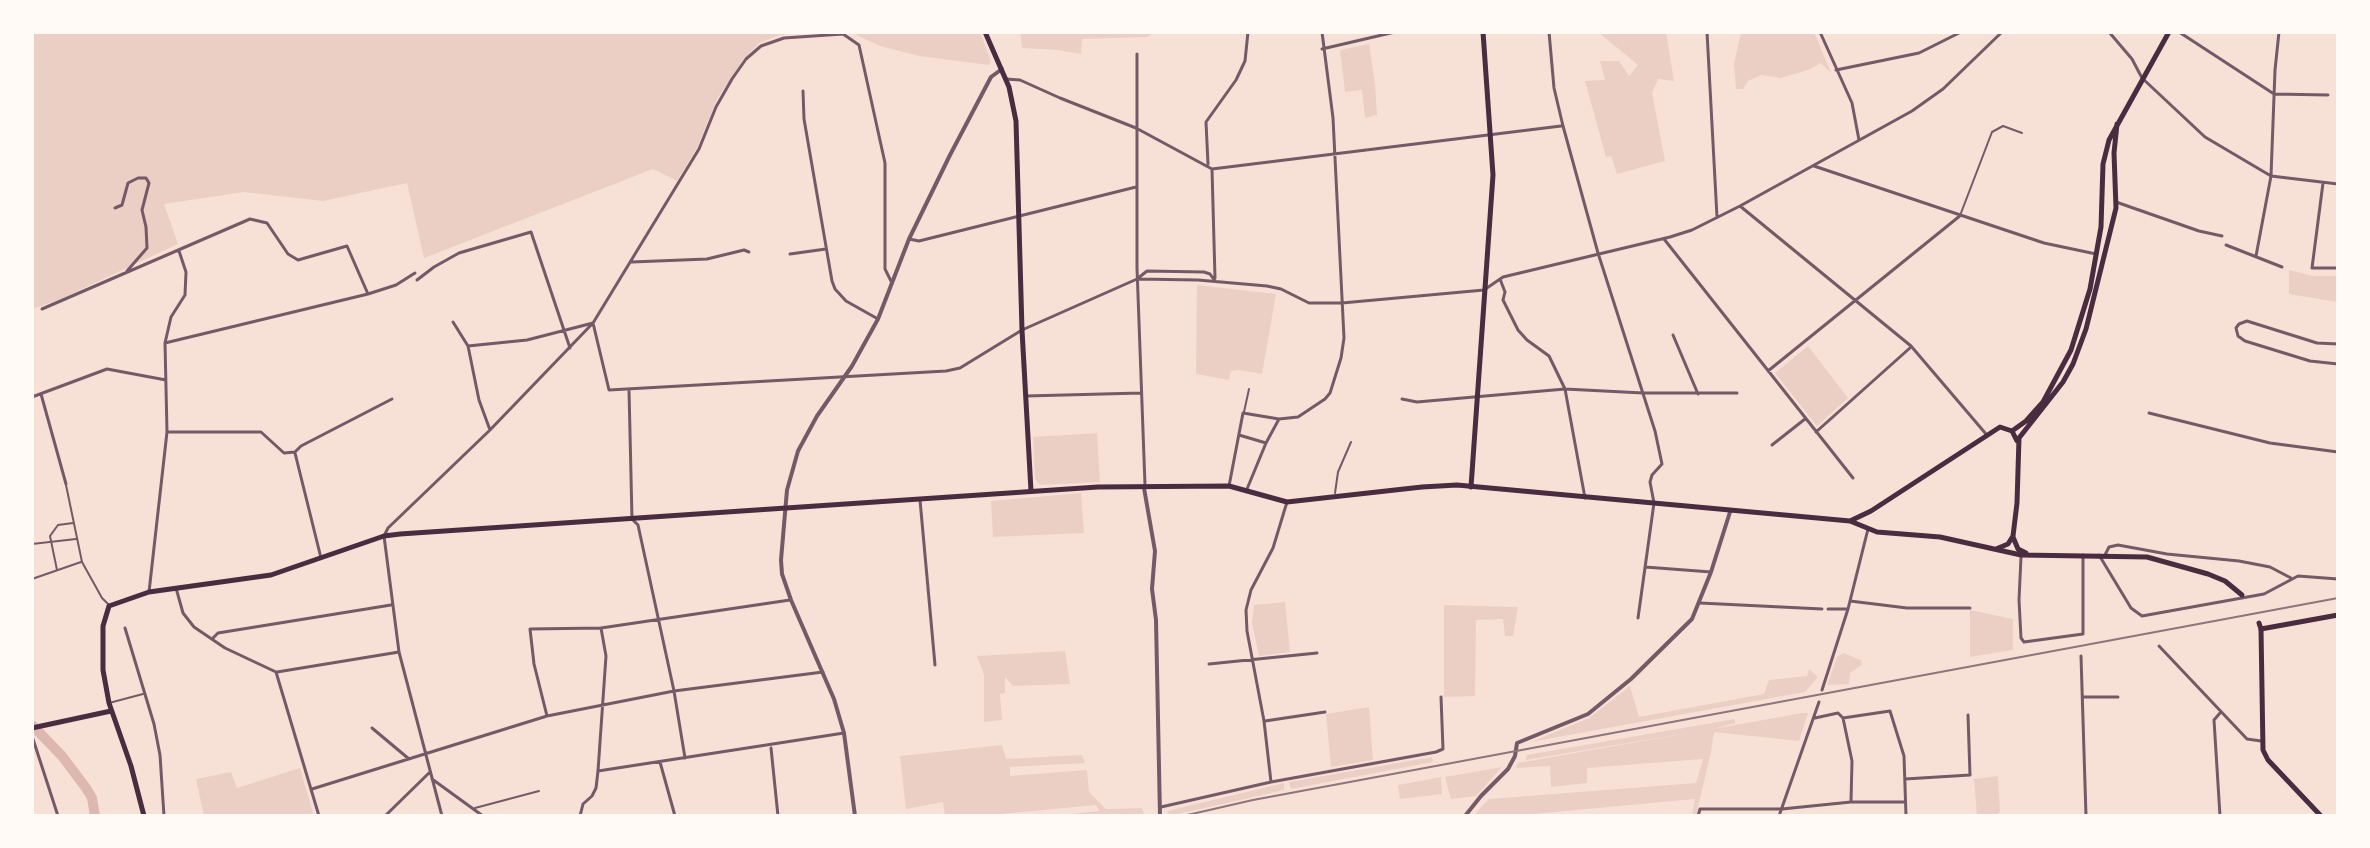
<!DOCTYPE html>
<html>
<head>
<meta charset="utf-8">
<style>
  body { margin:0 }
  #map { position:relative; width:2370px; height:848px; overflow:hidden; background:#f7e1d7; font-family:"Fira Sans Condensed",sans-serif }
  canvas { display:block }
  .frame { position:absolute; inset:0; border:34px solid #fffaf5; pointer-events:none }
</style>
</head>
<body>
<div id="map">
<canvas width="2370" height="848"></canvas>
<div class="frame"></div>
</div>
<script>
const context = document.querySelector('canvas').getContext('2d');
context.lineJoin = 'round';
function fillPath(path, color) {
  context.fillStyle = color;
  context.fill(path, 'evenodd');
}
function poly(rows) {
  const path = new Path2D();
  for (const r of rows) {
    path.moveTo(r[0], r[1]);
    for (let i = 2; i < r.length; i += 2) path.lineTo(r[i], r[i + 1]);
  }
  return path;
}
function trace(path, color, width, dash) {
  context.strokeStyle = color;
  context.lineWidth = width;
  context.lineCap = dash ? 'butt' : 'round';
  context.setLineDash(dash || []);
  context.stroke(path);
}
fillPath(poly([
  [32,32,805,32,780,35,759,43,743,60,717,99,697,148,677,181,653,169,424,258,407,183,323,201,244,192,164,204,178,244,56,301,32,309],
  [842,32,980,32,991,61,989,65,919,56,880,46,852,33],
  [1020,32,1155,32,1147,37,1082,39,1081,54,1057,50,1022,48],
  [1598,32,1666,32,1674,81,1658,79,1652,93,1665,161,1617,174,1611,156,1606,157,1585,81,1605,80,1600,61,1619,61,1629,76,1638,65],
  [1741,32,1814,32,1831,73,1821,63,1808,70,1780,78,1761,75,1748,81,1743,89,1736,89,1734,64],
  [1369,44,1375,84,1377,115,1365,118,1362,90,1345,92,1340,50],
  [2289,270,2313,276,2336,276,2337,302,2289,294],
  [1197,285,1276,294,1262,374,1238,370,1231,371,1229,380,1196,374],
  [1808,346,1848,398,1817,426,1775,373],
  [1097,433,1100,482,1040,485,1035,479,1033,437],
  [1081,493,1084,533,993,537,991,501],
  [1285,602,1290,652,1259,656,1252,623,1254,605],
  [1444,605,1518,607,1513,636,1505,636,1503,619,1476,620,1475,696,1444,697],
  [1970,610,2013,619,2013,650,1970,657],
  [1065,651,1070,684,1013,686,1005,677,1005,693,1000,694,1002,720,984,722,984,675,977,656],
  [1843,653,1861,660,1862,665,1850,673,1849,684,1827,685,1837,657],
  [1809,669,1818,677,1805,692,1531,742,1589,718,1630,686,1639,717,1764,694,1769,680,1807,676],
  [1369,707,1373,760,1331,767,1326,714],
  [1802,713,1808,713,1799,741,1714,732,1711,752,1696,816,1692,816,1695,799,1511,816,1473,816,1489,799,1696,783,1703,759,1587,768,1587,783,1551,787,1550,766,1516,768,1518,763,1688,733,1526,760,1527,755,1735,719,1735,723,1713,729],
  [1002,745,1006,759,1082,755,1085,763,1010,767,1010,776,1087,770,1089,792,1106,809,1142,808,1144,814,1051,816,1099,811,1096,805,981,816,945,816,943,802,906,809,900,756],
  [1432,757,1433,762,1291,789,1289,782],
  [1502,767,1476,796,1451,799,1445,777],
  [300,768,314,816,204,816,196,779,231,772,237,788],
  [1998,776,2000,812,1994,816,1977,816,1974,779],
  [1441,777,1442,794,1400,799,1398,785],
  [1284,783,1284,790,1169,816,1167,811]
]), '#ebcfc5');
trace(poly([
  [32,725,62,756,86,788,92,798,95,816]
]), '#dcb8b0', 10);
trace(poly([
  [1961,213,1992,132,2003,126,2022,133],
  [1335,493,1338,472,1351,442],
  [475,808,539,791]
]), '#755966', 2);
trace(poly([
  [1244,412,1249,389],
  [66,485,82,562,102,598,109,605],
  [32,544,76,539],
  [57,570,50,536,58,525,73,523],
  [32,579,81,562],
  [109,703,143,694]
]), '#755966', 2);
trace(poly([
  [1549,32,1554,88,1563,126,1598,253,1655,431,1662,464,1652,475,1650,482,1654,503,1638,618],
  [1707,32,1717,217],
  [1820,32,1852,103,1859,140],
  [2109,32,2132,59,2142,78,2205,137,2271,176,2338,184],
  [2179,32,2274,94,2328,95],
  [1322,49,1395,32],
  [1137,54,1137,268,1145,485],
  [1836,70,1919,53,1961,32],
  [1006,79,1020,80,1060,98,1136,128,1212,169,1215,278],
  [803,91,804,119,832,281,835,289,846,301,878,319],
  [1208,164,1206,122,1236,80,1245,61,1248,32],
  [1814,166,2044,243,2096,254],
  [1212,169,1561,126],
  [2323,183,2312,268,2338,268],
  [2116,202,2199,231,2222,236],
  [1740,206,1911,346,1986,434],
  [115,208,122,205,128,183,138,178,146,178,149,183,142,210,146,227,147,248,127,271],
  [909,239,919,241,1136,187],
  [1664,239,1853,478],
  [2226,245,2282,267],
  [790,254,826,249],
  [2256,256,2271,176,2275,70,2279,32],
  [632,262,707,259,744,250,749,252],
  [1137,279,1198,280,1267,286,1281,289,1309,303,1342,303,1484,290,1503,277,1670,237,1692,230,1740,206,1912,111,1943,89,2002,32],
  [1500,279,1505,292,1503,300,1518,330,1527,340,1549,356,1565,389,1585,498],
  [417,280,434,267,459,253,531,232,570,348],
  [42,309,250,219,267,223,288,254,298,260,347,246,368,294],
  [453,322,468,346,479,400,490,430],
  [593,323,609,390,946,371,960,368,1022,330,1137,279,1147,271,1204,272,1210,274,1215,281],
  [1673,335,1698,394],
  [165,343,368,294,396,285,415,273],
  [2338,344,2317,343,2247,321,2239,324,2236,328,2238,336,2245,341,2310,361,2338,364],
  [468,346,527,340,593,323],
  [1768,371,1961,215],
  [629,390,632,519,638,525,674,691,685,758],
  [41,394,66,484],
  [1026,396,1141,393],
  [32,397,107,369,166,380],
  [1402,399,1417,402,1565,389,1643,393,1737,393],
  [2149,413,2270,443,2338,452],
  [167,432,261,432,284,453,295,452,301,446,392,399],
  [1816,432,1911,347],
  [1239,435,1266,443],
  [1772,445,1805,419],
  [295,453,321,558],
  [1229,486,1243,413,1279,419],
  [1247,489,1266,443,1279,419,1298,417,1325,399,1330,393,1341,358,1344,338,1333,118,1322,32],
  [920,500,935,665],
  [2099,555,2131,608,2142,616,2264,594,2298,576,2338,579],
  [2105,555,2109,547,2118,545,2167,554,2239,561,2270,567,2291,578],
  [2021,557,2019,600,2021,638,2024,642,2083,634,2083,555],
  [1645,567,1711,572],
  [176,588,183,613,194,627,225,648,276,672,319,816],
  [149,592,167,432,165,343,171,317,185,295,186,272,179,251],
  [1850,601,1907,608,1970,608],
  [1700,603,1822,609],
  [1828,609,1848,609],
  [125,628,154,724,160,755,164,816],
  [212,639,218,633,391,605],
  [2159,646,2247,739,2261,741],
  [2081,656,2086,816],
  [1209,664,1317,653],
  [277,672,399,652],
  [1822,690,1848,609,1868,529],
  [2082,697,2118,697],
  [2220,713,2214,720,2220,816],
  [547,716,534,664,530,629,601,628,790,600],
  [1815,718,1838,713,1843,718,1890,711,1904,756,1906,816],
  [1843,718,1852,761,1851,801],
  [1265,721,1325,712],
  [372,728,409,759],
  [32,736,58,816],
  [771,748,778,816],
  [660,762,675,816],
  [598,771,844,733],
  [432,779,483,816],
  [1905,779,1970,775,1968,715],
  [1271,782,1264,721,1247,631,1246,610,1251,590,1273,548,1287,502],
  [312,789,547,716,674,691,823,672],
  [1161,807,1271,782,1436,752,1443,749,1441,697],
  [385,816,430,772],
  [442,816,399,652,384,536,388,528,490,430,593,323,699,149,716,107,732,79,746,59,761,46,784,38,843,34,859,45,885,163,885,269,891,281],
  [580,816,583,804,592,796,596,788,598,771,606,656,601,628],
  [1698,816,1700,809,1782,809,1851,802,1905,802],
  [1779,816,1819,702]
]), '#755966', 3);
trace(poly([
  [1144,488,1155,551,1152,589,1156,620,1160,816],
  [855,816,844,733,834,699,791,600,782,574,781,560,787,490,798,451,817,416,852,366,878,319,909,239,950,155,991,77,1002,69],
  [1465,816,1481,796,1508,769,1515,756,1517,743,1588,714,1631,679,1692,619,1711,572,1730,512]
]), '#755966', 4);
trace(poly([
  [985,32,1009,87,1016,121,1022,330,1031,491],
  [1471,487,1493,175,1483,32],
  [2261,629,2263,750,2268,760,2321,816]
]), '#4a2c40', 5);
trace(poly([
  [2012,431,2026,421,2043,402,2071,350,2090,289,2101,227,2103,164,2109,140,2169,32],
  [1850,521,1871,511,2000,427,2012,431,2017,441],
  [2013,537,2018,549,2026,553],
  [1996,549,2008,544,2013,536,2017,503,2019,438,2063,382,2073,364,2086,329,2116,208,2114,153,2117,124],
  [2259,623,2261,629,2338,615],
  [32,728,111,711],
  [144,816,131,766,109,703,103,670,103,626,109,606,149,592,271,575,384,536,400,534,1098,487,1229,486,1287,502,1422,487,1457,485,1850,521,1877,532,1940,537,2021,555,2147,557,2208,574,2225,581,2242,595]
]), '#4a2c40', 5);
trace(poly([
  [1183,816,1253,800,2338,598]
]), '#8f747c', 2);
</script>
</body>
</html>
